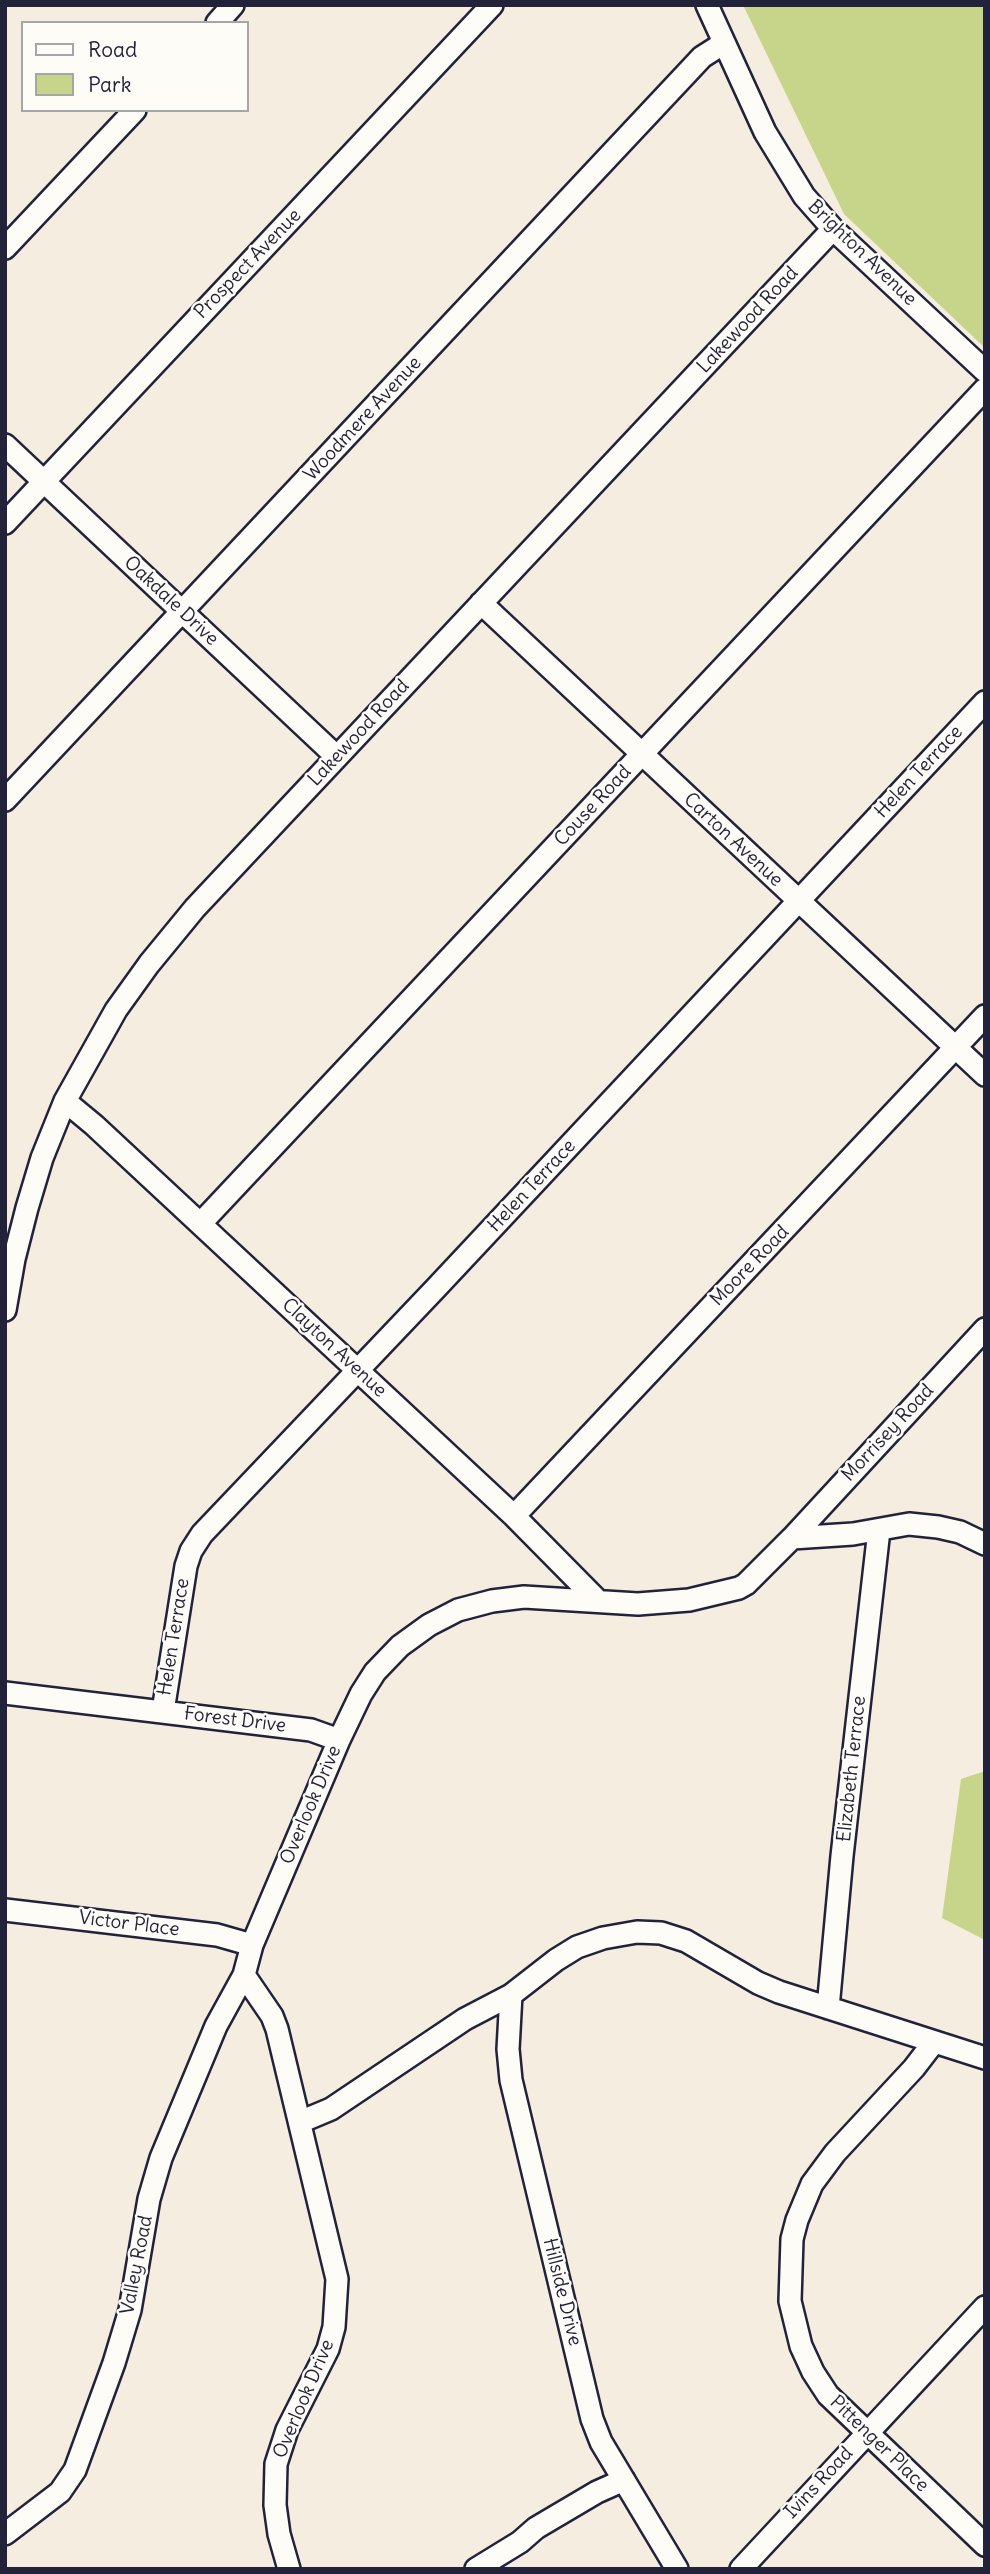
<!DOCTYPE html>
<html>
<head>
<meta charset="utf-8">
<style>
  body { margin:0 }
  #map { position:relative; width:990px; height:2574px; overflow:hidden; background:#f4ede0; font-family:Delius,sans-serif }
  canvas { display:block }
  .frame { position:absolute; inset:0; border:7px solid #22223b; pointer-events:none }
  .legend { position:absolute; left:21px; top:21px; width:228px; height:91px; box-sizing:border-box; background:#fdfcf7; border:2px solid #a5a5ac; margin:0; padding:9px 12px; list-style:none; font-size:21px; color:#22223b }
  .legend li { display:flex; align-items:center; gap:14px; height:35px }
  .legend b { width:35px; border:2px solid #a5a5ac }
</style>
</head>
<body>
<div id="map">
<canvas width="990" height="2574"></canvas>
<div class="frame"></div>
<ul class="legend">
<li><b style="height:9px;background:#fdfcf7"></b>Road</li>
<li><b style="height:19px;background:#c6d589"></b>Park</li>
</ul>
</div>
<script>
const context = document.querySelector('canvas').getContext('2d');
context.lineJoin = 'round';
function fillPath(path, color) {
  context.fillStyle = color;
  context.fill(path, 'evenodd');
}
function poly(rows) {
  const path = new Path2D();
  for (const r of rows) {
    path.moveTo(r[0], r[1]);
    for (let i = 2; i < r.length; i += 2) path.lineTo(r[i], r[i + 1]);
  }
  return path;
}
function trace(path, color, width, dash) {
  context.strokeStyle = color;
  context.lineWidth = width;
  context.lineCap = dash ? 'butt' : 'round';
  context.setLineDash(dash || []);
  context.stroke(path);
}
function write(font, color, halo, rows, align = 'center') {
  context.font = font + ' Delius,sans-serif';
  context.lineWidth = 5;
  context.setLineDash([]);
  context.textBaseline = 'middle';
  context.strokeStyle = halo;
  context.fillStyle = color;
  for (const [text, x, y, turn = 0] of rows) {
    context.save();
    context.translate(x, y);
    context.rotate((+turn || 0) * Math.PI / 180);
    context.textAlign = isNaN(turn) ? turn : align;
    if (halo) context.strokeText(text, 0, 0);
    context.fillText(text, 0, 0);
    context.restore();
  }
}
fillPath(poly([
  [743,5,985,5,985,348,844,214],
  [985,1771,985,1940,942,1918,961,1779]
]), '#c6d589');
const minor = poly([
  [707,5,765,132,804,196,833,229,985,371],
  [217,23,233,5],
  [5,248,135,110],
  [5,445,337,757],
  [5,523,492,5],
  [481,603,985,1075],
  [5,800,702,57,724,43],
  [65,1101,94,1125,514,1516,597,1600],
  [201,1223,985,389],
  [5,1310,14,1259,27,1208,42,1158,65,1101,116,1010,149,964,195,908,833,229],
  [514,1516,985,1016],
  [792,1538,985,1329],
  [5,1693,311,1730,339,1740],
  [163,1711,186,1566,191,1551,202,1534,436,1288,985,702],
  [5,1910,217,1935,252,1945],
  [511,1995,508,2049,511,2080,592,2419,601,2442,677,2569],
  [828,2008,842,1856,879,1530],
  [934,2042,914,2068,835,2153,812,2184,797,2220,792,2239,790,2301,801,2346,813,2372,828,2395,985,2545],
  [300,2122,331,2109,465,2019,511,1995,556,1960,577,1947,603,1938,637,1932,661,1933,686,1941,758,1983,779,1992,985,2058],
  [5,2534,60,2492,75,2470,114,2363,130,2310,149,2199,161,2158,216,2026,244,1975],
  [289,2569,279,2534,275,2505,276,2464,287,2430,328,2349,334,2327,337,2279,277,2029,272,2016,244,1975,252,1945,339,1740,361,1694,375,1672,400,1646,429,1625,458,1610,492,1601,524,1597,638,1604,689,1600,739,1588,746,1584,792,1538,853,1534,909,1524,938,1527,960,1532,985,1544],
  [476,2569,520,2542,536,2528,597,2492,624,2480],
  [741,2569,985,2307]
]);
trace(minor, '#22223b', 26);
trace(minor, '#fdfcf7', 21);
write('19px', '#22223b', '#fdfcf7', [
  ["Brighton Avenue",862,253,44],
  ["Prospect Avenue",248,264,-46],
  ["Lakewood Road",748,320,-47],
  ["Woodmere Avenue",363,419,-47],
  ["Oakdale Drive",171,601,43],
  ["Lakewood Road",359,733,-47],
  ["Helen Terrace",919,772,-47],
  ["Couse Road",593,806,-47],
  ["Carton Avenue",733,840,43],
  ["Helen Terrace",532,1186,-47],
  ["Moore Road",750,1266,-46],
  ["Clayton Avenue",334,1348,43],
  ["Morrisey Road",888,1433,-47],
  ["Helen Terrace",174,1637,-81],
  ["Forest Drive",235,1720,7],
  ["Elizabeth Terrace",852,1769,-84],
  ["Overlook Drive",311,1805,-67],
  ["Victor Place",129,1924,7],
  ["Valley Road",137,2265,-79],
  ["Hillside Drive",562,2292,76],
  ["Overlook Drive",304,2399,-67],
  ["Pittenger Place",879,2444,44],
  ["Ivins Road",819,2483,-47]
]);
</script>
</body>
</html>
